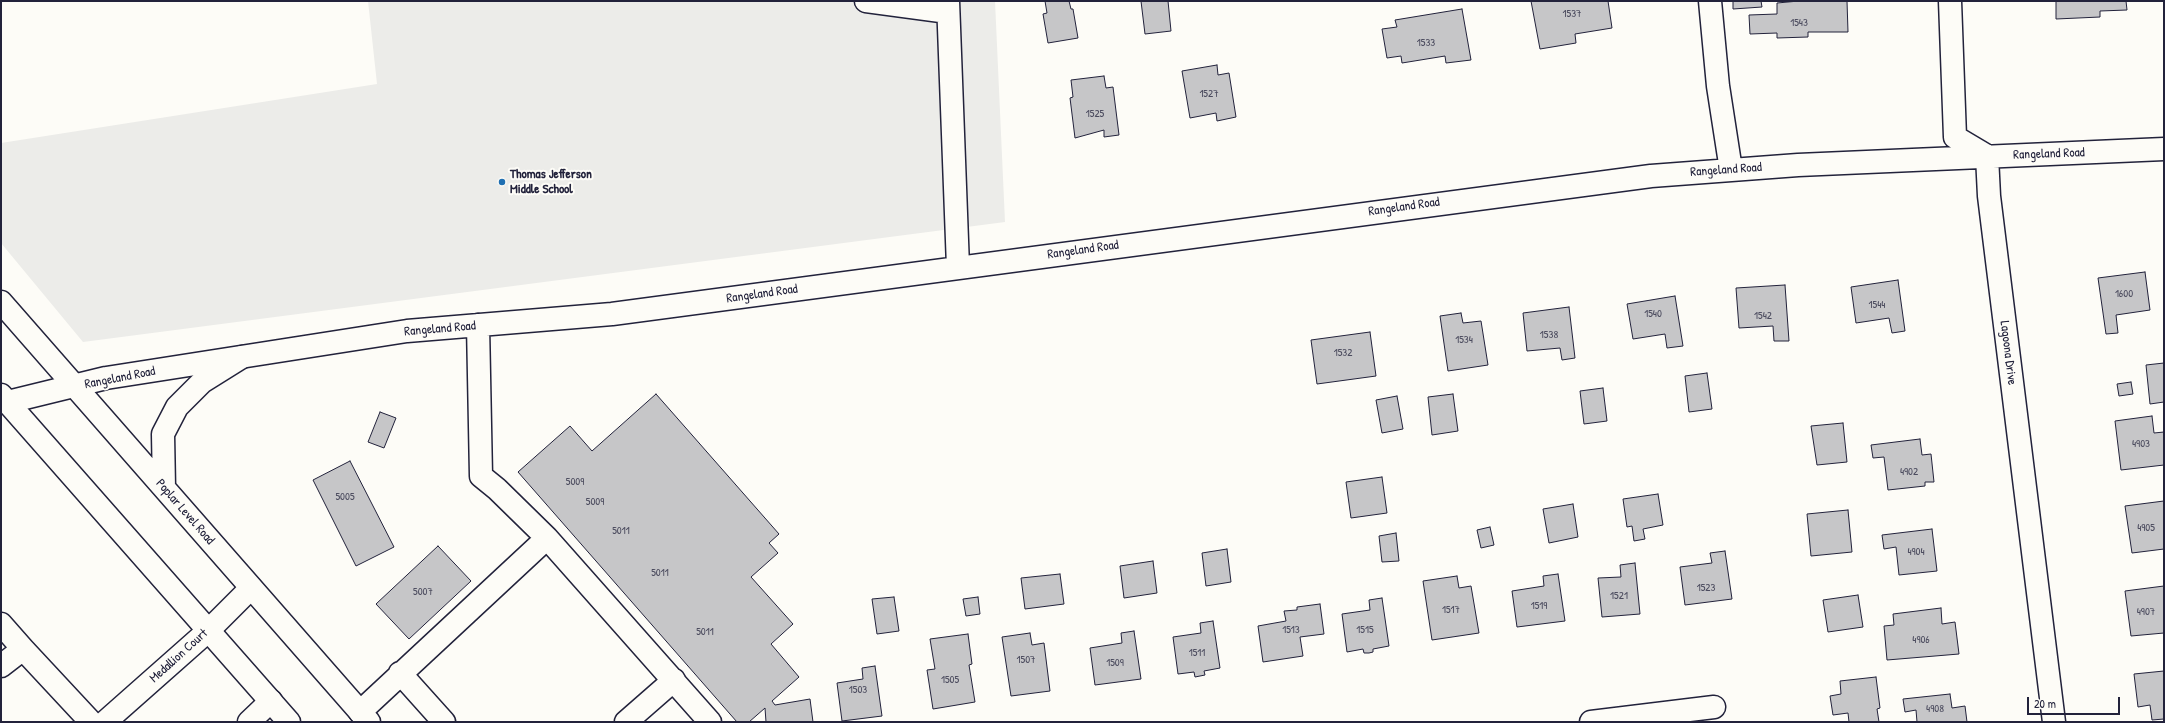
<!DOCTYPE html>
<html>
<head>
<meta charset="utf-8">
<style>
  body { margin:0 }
  #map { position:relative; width:2165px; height:723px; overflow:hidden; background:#fdfcf7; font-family:"Patrick Hand",sans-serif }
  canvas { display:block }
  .frame { position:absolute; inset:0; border:2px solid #22223b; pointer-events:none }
  .scale { position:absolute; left:2027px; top:697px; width:93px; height:18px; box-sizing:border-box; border:2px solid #22223b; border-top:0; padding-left:5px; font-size:12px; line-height:14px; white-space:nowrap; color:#22223b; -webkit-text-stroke:3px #fdfcf7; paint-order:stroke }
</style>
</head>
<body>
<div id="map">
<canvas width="2165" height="723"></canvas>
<div class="frame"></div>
<div class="scale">20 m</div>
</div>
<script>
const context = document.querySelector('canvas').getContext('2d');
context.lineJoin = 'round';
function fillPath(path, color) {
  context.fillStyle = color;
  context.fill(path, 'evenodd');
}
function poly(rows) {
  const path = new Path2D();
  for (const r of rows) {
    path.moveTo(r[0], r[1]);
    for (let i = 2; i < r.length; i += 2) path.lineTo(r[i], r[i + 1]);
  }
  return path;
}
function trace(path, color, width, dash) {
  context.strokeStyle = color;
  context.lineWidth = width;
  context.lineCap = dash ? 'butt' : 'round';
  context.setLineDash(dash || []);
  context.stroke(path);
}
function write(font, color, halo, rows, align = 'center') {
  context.font = font + ' "Patrick Hand",sans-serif';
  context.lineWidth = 4;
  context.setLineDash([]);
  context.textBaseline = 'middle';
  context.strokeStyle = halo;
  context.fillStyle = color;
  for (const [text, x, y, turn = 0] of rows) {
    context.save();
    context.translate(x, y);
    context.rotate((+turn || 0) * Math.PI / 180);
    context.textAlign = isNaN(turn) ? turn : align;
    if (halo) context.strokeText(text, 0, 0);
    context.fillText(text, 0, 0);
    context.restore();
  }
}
fillPath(poly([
  [368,1,995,1,1005,222,83,342,1,243,1,143,377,84]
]), '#ecece9');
const building = poly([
  [1045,1,1069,1,1071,9,1073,9,1078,38,1048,43,1043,14,1047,13,1045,1],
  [1141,1,1168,1,1171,31,1145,34,1141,1],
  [1531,1,1608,1,1612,28,1575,34,1576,43,1540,49,1531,1],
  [1733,1,1761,1,1762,7,1733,9,1733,1],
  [1799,1,1847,1,1848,32,1808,32,1808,37,1777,38,1777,33,1750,34,1749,15,1777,14,1777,3,1799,1],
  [2056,1,2126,1,2127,10,2100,11,2100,17,2056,19,2056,1],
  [1462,9,1471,60,1446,63,1445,56,1402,63,1401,56,1387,58,1382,29,1397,27,1395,20,1462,9],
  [1217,65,1218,75,1229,73,1236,117,1217,121,1216,113,1190,118,1182,71,1217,65],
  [1104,76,1106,88,1113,87,1119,135,1104,137,1104,130,1075,138,1070,98,1073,97,1071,80,1104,76],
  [2145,272,2150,310,2116,315,2118,333,2106,334,2098,278,2145,272],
  [1898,280,1905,331,1892,333,1889,318,1856,323,1851,287,1898,280],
  [1785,285,1789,341,1774,341,1773,326,1739,328,1736,288,1785,285],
  [1675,296,1683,346,1667,348,1665,334,1633,339,1627,304,1675,296],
  [1569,307,1575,358,1562,360,1560,348,1527,351,1523,313,1569,307],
  [1461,313,1463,323,1481,321,1488,365,1448,371,1440,316,1461,313],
  [1370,332,1376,376,1317,384,1311,340,1370,332],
  [2164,363,2164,402,2150,404,2146,365,2164,363],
  [1707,373,1712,409,1689,412,1685,376,1707,373],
  [2131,382,2133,394,2119,396,2117,384,2131,382],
  [1603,388,1607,421,1584,424,1580,391,1603,388],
  [656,394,779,534,769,543,778,553,751,577,793,624,771,644,799,677,772,701,775,705,810,699,813,722,766,722,765,708,749,722,737,722,518,472,570,426,592,451,656,394],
  [1453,394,1458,431,1432,435,1428,397,1453,394],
  [1397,396,1403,429,1382,433,1376,400,1397,396],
  [380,412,396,418,384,448,368,442,380,412],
  [2152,416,2154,433,2164,432,2164,465,2121,470,2115,421,2152,416],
  [1843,423,1847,462,1817,465,1811,426,1843,423],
  [1920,439,1922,455,1931,454,1934,482,1925,482,1925,486,1888,490,1884,457,1873,458,1871,445,1920,439],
  [350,461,394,547,356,566,313,480,350,461],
  [1382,477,1387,513,1351,518,1346,482,1382,477],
  [1658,494,1663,525,1643,529,1645,539,1634,541,1632,526,1627,527,1623,499,1658,494],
  [2164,501,2164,549,2132,553,2125,506,2164,501],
  [1573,504,1578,537,1549,543,1543,509,1573,504],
  [1848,510,1852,552,1811,556,1807,514,1848,510],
  [1490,527,1494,545,1481,548,1477,530,1490,527],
  [1932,529,1937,571,1899,575,1896,547,1884,549,1882,535,1932,529],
  [1396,533,1399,561,1382,562,1379,536,1396,533],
  [438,546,471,581,409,639,376,604,438,546],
  [1227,549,1231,582,1206,586,1202,553,1227,549],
  [1725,551,1732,599,1685,605,1680,567,1712,563,1710,553,1725,551],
  [1153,561,1157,593,1124,598,1120,566,1153,561],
  [1635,563,1640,614,1602,617,1598,578,1621,577,1620,565,1635,563],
  [1060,574,1064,604,1025,609,1021,578,1060,574],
  [1558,574,1565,621,1517,627,1512,591,1544,586,1543,576,1558,574],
  [1457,576,1459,588,1471,586,1479,633,1432,640,1423,581,1457,576],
  [2164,586,2164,633,2131,636,2125,591,2164,586],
  [1858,595,1863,627,1828,632,1823,600,1858,595],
  [894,597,899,631,877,634,872,599,894,597],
  [978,597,980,614,966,616,963,599,978,597],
  [1382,598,1389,646,1373,649,1373,652,1369,653,1364,653,1363,649,1347,652,1342,614,1370,610,1369,600,1382,598],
  [1320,604,1324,634,1300,637,1303,656,1263,662,1258,626,1286,621,1284,611,1297,610,1297,607,1320,604],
  [1941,608,1942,624,1955,622,1959,654,1887,660,1884,626,1894,625,1893,614,1941,608],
  [1213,621,1220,668,1204,671,1205,675,1195,677,1194,672,1178,674,1173,637,1201,633,1200,623,1213,621],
  [1134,631,1141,679,1095,685,1090,648,1122,643,1121,633,1134,631],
  [1030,633,1032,645,1044,643,1050,691,1011,696,1002,637,1030,633],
  [968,634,972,664,969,665,975,702,933,709,927,670,935,669,930,639,968,634],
  [875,666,882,716,842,721,837,683,863,679,862,668,875,666],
  [2164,671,2164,719,2152,720,2150,705,2138,707,2134,674,2164,671],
  [1876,677,1880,708,1877,709,1879,722,1849,722,1848,713,1833,715,1830,696,1841,694,1840,681,1876,677],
  [1950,694,1952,708,1965,706,1967,722,1917,722,1916,710,1905,712,1903,699,1950,694]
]);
fillPath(building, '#c6c6c8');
trace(building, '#22223b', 1);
const minor = poly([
  [866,1,948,12],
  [948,1,958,267],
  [1710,1,1718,86,1731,170],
  [1950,1,1955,137,1987,156,1989,196,2054,722],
  [8,402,106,378,407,331,612,314,1651,176,1798,165,2164,149],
  [547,538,710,722],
  [1,624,23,649],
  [1,666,23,649,91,722],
  [400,673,444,722],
  [360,712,547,538,497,489,481,476,478,325],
  [105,722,209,630,251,588],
  [249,722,271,701],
  [626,722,674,680],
  [1591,722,1714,707]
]);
const major = poly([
  [1,302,369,722],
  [1,395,289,722],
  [164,488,163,434,177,407,202,382,242,357]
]);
trace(minor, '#22223b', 25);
trace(major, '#22223b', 25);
trace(minor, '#fdfcf7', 22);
trace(major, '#fdfcf7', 22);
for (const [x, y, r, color] of [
  [502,182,4,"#1f6fb2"]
]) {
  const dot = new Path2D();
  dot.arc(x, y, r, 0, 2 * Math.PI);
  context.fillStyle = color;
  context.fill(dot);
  trace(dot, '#fdfcf7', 1.5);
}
write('11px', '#4b4b5e', null, [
  ["1537",1572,14],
  ["1543",1799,23],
  ["1533",1426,43],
  ["1527",1209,94],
  ["1525",1095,114],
  ["1600",2124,294],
  ["1544",1877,305],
  ["1540",1653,314],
  ["1542",1763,316],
  ["1538",1549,335],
  ["1534",1464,340],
  ["1532",1343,353],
  ["4903",2141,444],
  ["4902",1909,472],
  ["5009",575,482],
  ["5005",345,497],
  ["5009",595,502],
  ["4905",2146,528],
  ["5011",621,531],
  ["4904",1916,552],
  ["5011",660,573],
  ["1523",1706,588],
  ["5007",423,592],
  ["1521",1619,596],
  ["1519",1539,606],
  ["1517",1451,610],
  ["4907",2146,612],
  ["1513",1291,630],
  ["1515",1365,630],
  ["5011",705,632],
  ["4906",1921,640],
  ["1511",1197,653],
  ["1507",1026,660],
  ["1509",1115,663],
  ["1505",950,680],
  ["1503",858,690],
  ["4908",1935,709]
]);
write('13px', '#22223b', '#fdfcf7', [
  ["Rangeland Road",2049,154,-2],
  ["Rangeland Road",1726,170,-4],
  ["Rangeland Road",1404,207,-8],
  ["Rangeland Road",1083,250,-8],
  ["Rangeland Road",762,294,-8],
  ["Rangeland Road",440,329,-5],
  ["Lagoona Drive",2008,353,83],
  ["Rangeland Road",120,378,-11],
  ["Poplar Level Road",185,512,49],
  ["Medallion Court",179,656,-42]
]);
write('bold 13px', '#22223b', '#fdfcf7', [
  ["Thomas Jefferson",510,175],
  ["Middle School",510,190]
], 'left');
</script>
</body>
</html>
